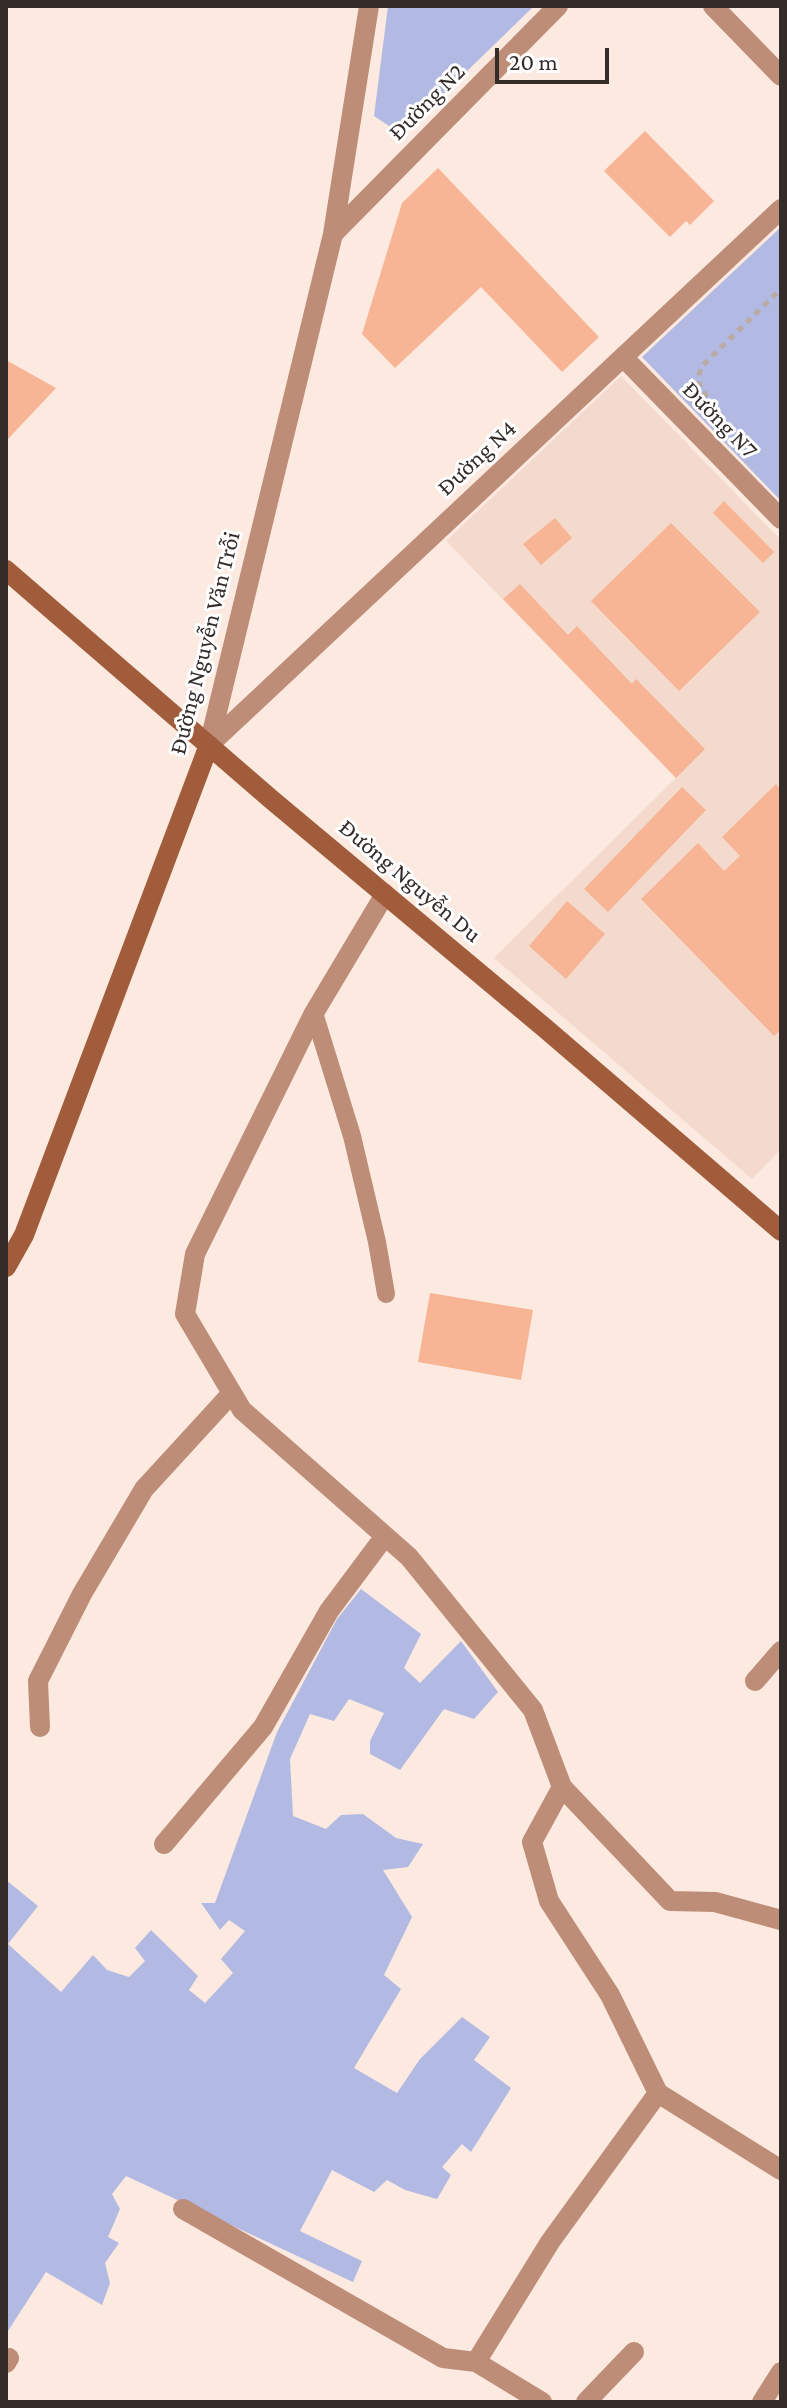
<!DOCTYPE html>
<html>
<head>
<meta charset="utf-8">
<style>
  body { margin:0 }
  #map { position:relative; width:787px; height:2408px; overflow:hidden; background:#fce9e0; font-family:"Crimson Pro",serif }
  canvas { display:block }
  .frame { position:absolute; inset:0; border:8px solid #332c29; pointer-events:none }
  .scale { position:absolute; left:495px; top:48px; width:114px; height:36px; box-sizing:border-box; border:4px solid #332c29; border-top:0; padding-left:10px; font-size:24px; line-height:28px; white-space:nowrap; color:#332c29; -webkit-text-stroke:6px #fff; paint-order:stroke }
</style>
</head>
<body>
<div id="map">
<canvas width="787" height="2408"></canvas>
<div class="frame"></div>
<div class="scale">20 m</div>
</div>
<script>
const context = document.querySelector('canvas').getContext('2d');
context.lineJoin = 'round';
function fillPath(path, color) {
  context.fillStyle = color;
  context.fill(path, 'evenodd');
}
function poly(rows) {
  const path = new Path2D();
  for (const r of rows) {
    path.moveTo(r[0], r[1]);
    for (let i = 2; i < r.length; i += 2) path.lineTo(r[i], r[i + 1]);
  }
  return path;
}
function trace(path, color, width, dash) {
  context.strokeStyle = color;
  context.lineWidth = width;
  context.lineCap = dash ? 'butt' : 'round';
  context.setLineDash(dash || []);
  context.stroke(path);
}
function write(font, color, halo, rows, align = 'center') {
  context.font = font + ' "Crimson Pro",serif';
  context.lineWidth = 6;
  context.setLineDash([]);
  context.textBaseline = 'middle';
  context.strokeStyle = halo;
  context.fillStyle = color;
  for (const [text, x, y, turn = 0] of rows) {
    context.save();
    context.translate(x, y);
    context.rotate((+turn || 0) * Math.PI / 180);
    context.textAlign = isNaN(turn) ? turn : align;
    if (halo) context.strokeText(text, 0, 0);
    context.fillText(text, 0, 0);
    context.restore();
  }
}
fillPath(poly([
  [621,376,781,540,781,1149,752,1179,494,958,676,778,446,541]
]), '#f3dacd');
fillPath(poly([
  [388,6,534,6,425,112,395,130,374,116],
  [781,227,781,501,642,357],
  [361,1589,421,1634,404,1668,420,1683,461,1641,498,1692,474,1719,444,1709,400,1770,370,1754,370,1741,384,1713,349,1699,334,1721,310,1714,290,1759,293,1816,326,1829,341,1815,363,1814,396,1838,423,1844,408,1867,383,1870,412,1917,384,1975,401,1989,354,2068,397,2093,420,2059,462,2017,490,2037,474,2060,511,2088,471,2152,462,2144,442,2167,451,2175,437,2199,405,2190,387,2180,374,2192,332,2170,300,2231,362,2261,353,2282,126,2176,112,2194,120,2209,108,2237,119,2243,105,2263,110,2283,102,2305,46,2272,6,2334,6,1880,38,1906,8,1944,61,1992,93,1955,107,1970,129,1977,145,1961,135,1948,151,1930,198,1976,189,1990,205,2003,233,1973,221,1959,245,1931,229,1920,220,1930,201,1903,215,1903,277,1732,337,1619]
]), '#b2bae3');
fillPath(poly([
  [645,131,714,201,690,225,686,221,670,237,604,171],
  [438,168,599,337,562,372,481,287,395,368,362,334,402,203],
  [6,360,56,388,8,439,6,437],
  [724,501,774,552,763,563,713,513],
  [555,518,572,538,541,565,523,544],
  [671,523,760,612,679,691,591,601],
  [520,584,568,635,577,626,632,684,636,679,705,749,676,778,503,599],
  [776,784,781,790,781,1029,774,1036,641,899,698,843,724,871,740,856,722,837],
  [682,787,706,810,608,912,584,889],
  [567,901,605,934,566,979,529,946],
  [430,1293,533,1310,521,1380,418,1362]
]), '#f7b596');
trace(poly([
  [707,397,699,384,699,375,702,366,781,289]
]), '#b9aaa3', 5, [6, 6]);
trace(poly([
  [314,1013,352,1136,377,1242,386,1294]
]), '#bd8d77', 18);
trace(poly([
  [713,6,781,76],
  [333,234,558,6],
  [623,357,781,519],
  [209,745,781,209],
  [209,745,333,234,369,6],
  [385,894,314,1013,195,1254,185,1314,242,1410,409,1557,533,1710,562,1787,670,1901,715,1902,781,1920],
  [755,1681,781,1651],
  [40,1727,38,1681,82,1594,144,1489,232,1393],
  [562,1787,532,1842,549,1901,610,1995,658,2093,781,2170],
  [164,1844,263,1727,329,1611,385,1536],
  [183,2209,443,2358,476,2362,542,2402],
  [476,2362,550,2242,658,2093],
  [6,2363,9,2358],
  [586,2402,634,2352],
  [762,2402,781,2372]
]), '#bd8d77', 20);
trace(poly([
  [6,570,272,800,546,1029,781,1231],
  [6,1267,24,1235,209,745]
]), '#a15d3b', 20);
write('24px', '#332c29', '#fff', [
  ["Đường N2",427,102,-45],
  ["Đường N7",720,420,46],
  ["Đường N4",477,458,-43],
  ["Đường Nguyễn Văn Trỗi",205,643,-76],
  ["Đường Nguyễn Du",410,881,40]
]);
</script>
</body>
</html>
